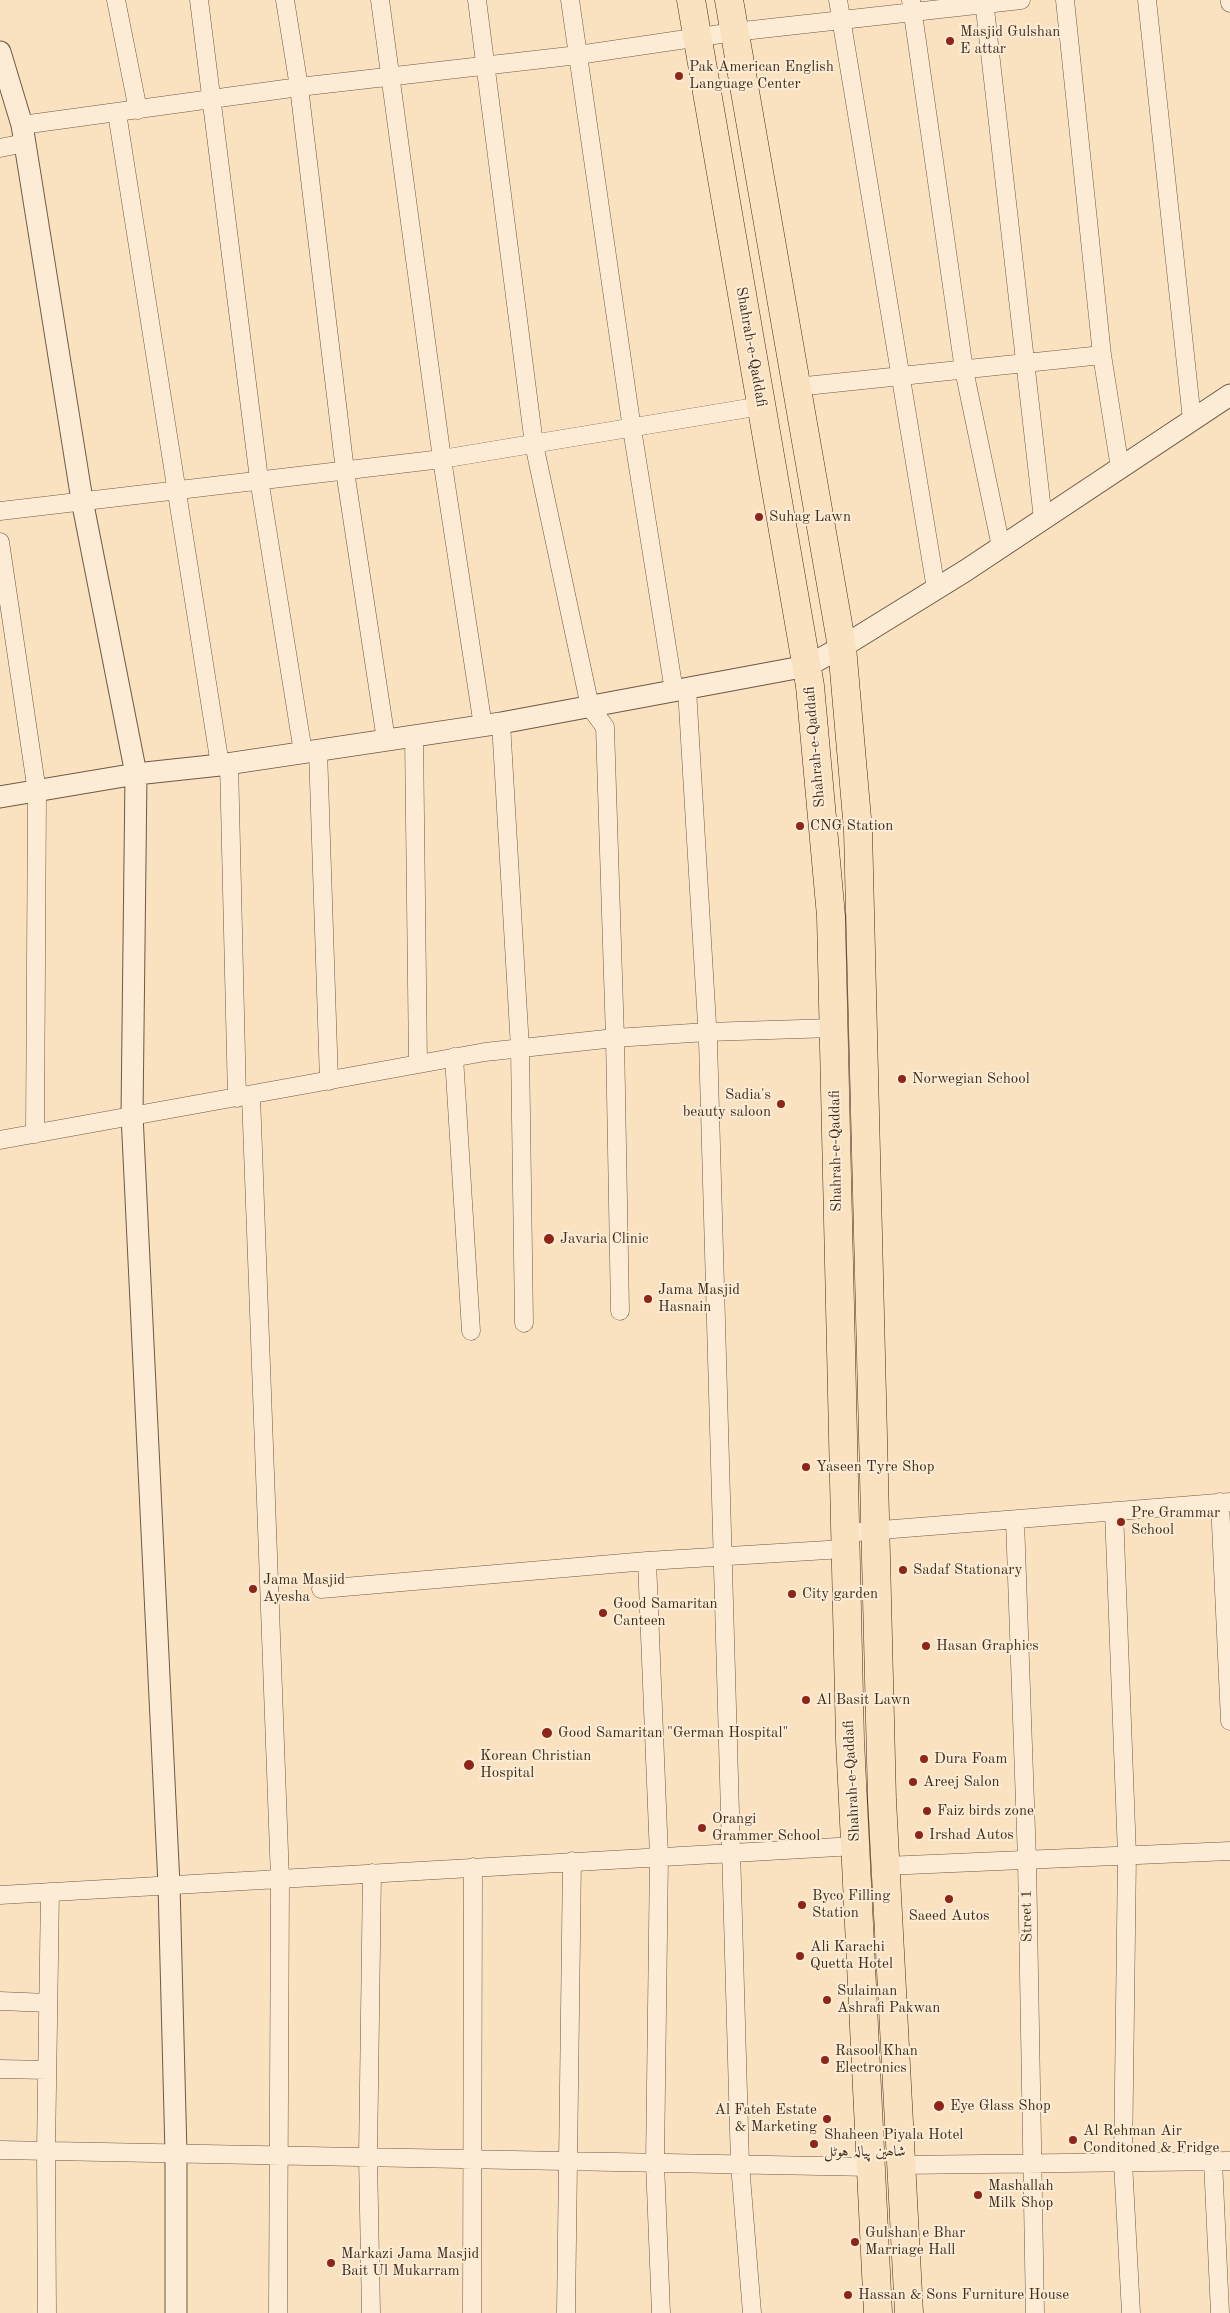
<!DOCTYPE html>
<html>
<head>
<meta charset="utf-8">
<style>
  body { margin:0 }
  canvas { display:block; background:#fae1bf }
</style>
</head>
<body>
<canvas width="1230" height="2313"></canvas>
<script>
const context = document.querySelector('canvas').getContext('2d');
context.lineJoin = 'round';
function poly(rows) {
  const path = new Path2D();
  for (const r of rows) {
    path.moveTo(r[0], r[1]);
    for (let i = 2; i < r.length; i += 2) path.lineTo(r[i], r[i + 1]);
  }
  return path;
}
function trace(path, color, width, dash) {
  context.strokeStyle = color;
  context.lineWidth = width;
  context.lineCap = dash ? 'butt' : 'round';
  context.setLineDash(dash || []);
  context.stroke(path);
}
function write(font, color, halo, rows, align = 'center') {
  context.font = font + ' "Old Standard TT",Amiri,serif';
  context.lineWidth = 4;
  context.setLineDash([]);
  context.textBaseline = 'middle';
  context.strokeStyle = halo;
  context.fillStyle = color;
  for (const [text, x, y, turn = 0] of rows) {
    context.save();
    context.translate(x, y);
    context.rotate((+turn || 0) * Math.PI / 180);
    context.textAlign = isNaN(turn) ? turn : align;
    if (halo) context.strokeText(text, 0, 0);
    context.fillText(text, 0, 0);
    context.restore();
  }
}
const minor = poly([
  [116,0,138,110],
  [199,0,259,479,303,752],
  [285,0,299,87,345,471,386,740],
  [380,0,442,459,483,726],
  [477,0,534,444,590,707,605,727,615,1038,620,1311],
  [570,0,632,429,674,691],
  [838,0,936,589],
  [911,0,964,370,1001,547],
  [984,0,1043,519],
  [1065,0,1102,355,1120,468],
  [1147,0,1192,420],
  [1230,0,1230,3],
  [117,113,220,765],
  [22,125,299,87,578,55,734,32,1021,0],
  [0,148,25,143],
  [796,387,1102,355],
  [0,511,442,459,761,406],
  [0,542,37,792,35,1134],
  [687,689,708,1041,740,2164,752,2313],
  [501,723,520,1048,524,1323],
  [414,736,418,1064],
  [318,750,329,1081],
  [229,763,237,1098],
  [454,1057,471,1331],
  [251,1096,280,1879,278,2313],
  [0,1140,485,1052,615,1038,707,1032,833,1028],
  [1220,1502,1230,1721],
  [1114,1511,1127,1855,1123,2162,1131,2313],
  [1015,1520,1027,1860,1035,2313],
  [844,1533,1230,1502],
  [647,1561,659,1856,655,2163,661,2313],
  [321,1589,647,1561,844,1549],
  [885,1866,1230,1851],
  [0,1895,855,1846],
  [0,2001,48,2003],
  [0,2069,47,2070],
  [0,2150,871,2167],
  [1213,2161,1220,2313],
  [901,2165,1230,2161],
  [47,2313,46,2151,50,1892],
  [371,2313,368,2157,372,1873],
  [472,2313,473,1867],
  [566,2313,572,1861]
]);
const tertiary = poly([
  [0,52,22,125,82,500,136,774,132,1115,169,1885,176,2153,176,2313],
  [0,797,136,774,220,765,501,723,807,666,842,647,965,571,1230,395]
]);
const primary = poly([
  [691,0,810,686,831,916,850,1740,878,2313],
  [729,0,842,647,858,830,882,1800,909,2313]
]);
trace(minor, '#6d5946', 19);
trace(tertiary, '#6d5946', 23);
trace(primary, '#3e2c1d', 29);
trace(minor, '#fcecd5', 18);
trace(tertiary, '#fcecd5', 21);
trace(primary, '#fae1bf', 28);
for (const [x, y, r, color] of [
  [950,41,5,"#8f2418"],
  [679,76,5,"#8f2418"],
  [759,517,5,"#8f2418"],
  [800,826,5,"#8f2418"],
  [902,1079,5,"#8f2418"],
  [781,1104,5,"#8f2418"],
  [549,1239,6,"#8f2418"],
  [648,1299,5,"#8f2418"],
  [806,1467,5,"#8f2418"],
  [1121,1522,5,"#8f2418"],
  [903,1570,5,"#8f2418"],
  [253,1589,5,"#8f2418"],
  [792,1594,5,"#8f2418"],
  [603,1613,5,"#8f2418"],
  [926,1646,5,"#8f2418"],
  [806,1700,5,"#8f2418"],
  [547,1733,6,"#8f2418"],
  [924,1759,5,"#8f2418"],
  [469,1765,6,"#8f2418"],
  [913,1782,5,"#8f2418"],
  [927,1811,5,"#8f2418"],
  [702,1828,5,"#8f2418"],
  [919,1835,5,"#8f2418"],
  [949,1899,5,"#8f2418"],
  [802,1905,5,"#8f2418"],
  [800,1956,5,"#8f2418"],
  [827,2000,5,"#8f2418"],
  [825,2060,5,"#8f2418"],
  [939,2106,6,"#8f2418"],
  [827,2119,5,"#8f2418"],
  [1073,2140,5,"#8f2418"],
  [814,2144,5,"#8f2418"],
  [978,2195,5,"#8f2418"],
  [855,2242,5,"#8f2418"],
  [331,2263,5,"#8f2418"],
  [848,2295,5,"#8f2418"]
]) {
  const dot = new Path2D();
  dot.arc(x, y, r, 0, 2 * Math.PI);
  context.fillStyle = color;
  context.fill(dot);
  trace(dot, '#fcecd5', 2);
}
write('15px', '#3e2c1d', '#fcecd5', [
  ["Masjid Gulshan",960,32],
  ["E attar",960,49],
  ["Pak American English",689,67],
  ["Language Center",689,84],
  ["Suhag Lawn",769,517],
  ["CNG Station",810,826],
  ["Norwegian School",912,1079],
  ["Sadia's",771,1095,"right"],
  ["beauty saloon",771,1112,"right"],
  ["Javaria Clinic",560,1239],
  ["Jama Masjid",658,1290],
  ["Hasnain",658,1307],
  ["Yaseen Tyre Shop",816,1467],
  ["Pre Grammar",1131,1513],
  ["School",1131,1530],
  ["Sadaf Stationary",913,1570],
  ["Jama Masjid",263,1580],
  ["Ayesha",263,1597],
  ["City garden",802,1594],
  ["Good Samaritan",613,1604],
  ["Canteen",613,1621],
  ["Hasan Graphics",936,1646],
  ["Al Basit Lawn",816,1700],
  ["Good Samaritan \"German Hospital\"",558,1733],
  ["Korean Christian",480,1756],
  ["Hospital",480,1773],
  ["Dura Foam",934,1759],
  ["Areej Salon",923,1782],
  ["Faiz birds zone",937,1811],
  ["Orangi",712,1819],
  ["Grammer School",712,1836],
  ["Irshad Autos",929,1835],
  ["Byco Filling",812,1896],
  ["Station",812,1913],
  ["Saeed Autos",949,1916,"center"],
  ["Ali Karachi",810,1947],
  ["Quetta Hotel",810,1964],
  ["Sulaiman",837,1991],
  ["Ashrafi Pakwan",837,2008],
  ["Rasool Khan",835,2051],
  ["Electronics",835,2068],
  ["Eye Glass Shop",950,2106],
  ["Al Fateh Estate",817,2110,"right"],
  ["& Marketing",817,2127,"right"],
  ["Al Rehman Air",1083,2131],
  ["Conditoned & Fridge",1083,2148],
  ["Shaheen Piyala Hotel",824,2135],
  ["شاھین پیالہ ہوٹل",824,2152],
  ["Mashallah",988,2186],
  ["Milk Shop",988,2203],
  ["Gulshan e Bhar",865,2233],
  ["Marriage Hall",865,2250],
  ["Markazi Jama Masjid",341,2254],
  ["Bait Ul Mukarram",341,2271],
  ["Hassan & Sons Furniture House",858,2295]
], 'left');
write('15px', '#3e2c1d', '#fcecd5', [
  ["Shahrah-e-Qaddafi",751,347,80],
  ["Shahrah-e-Qaddafi",815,747,-95],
  ["Shahrah-e-Qaddafi",836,1151,-91],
  ["Shahrah-e-Qaddafi",852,1781,-93],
  ["Street 1",1027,1916,-91]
]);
</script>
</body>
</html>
